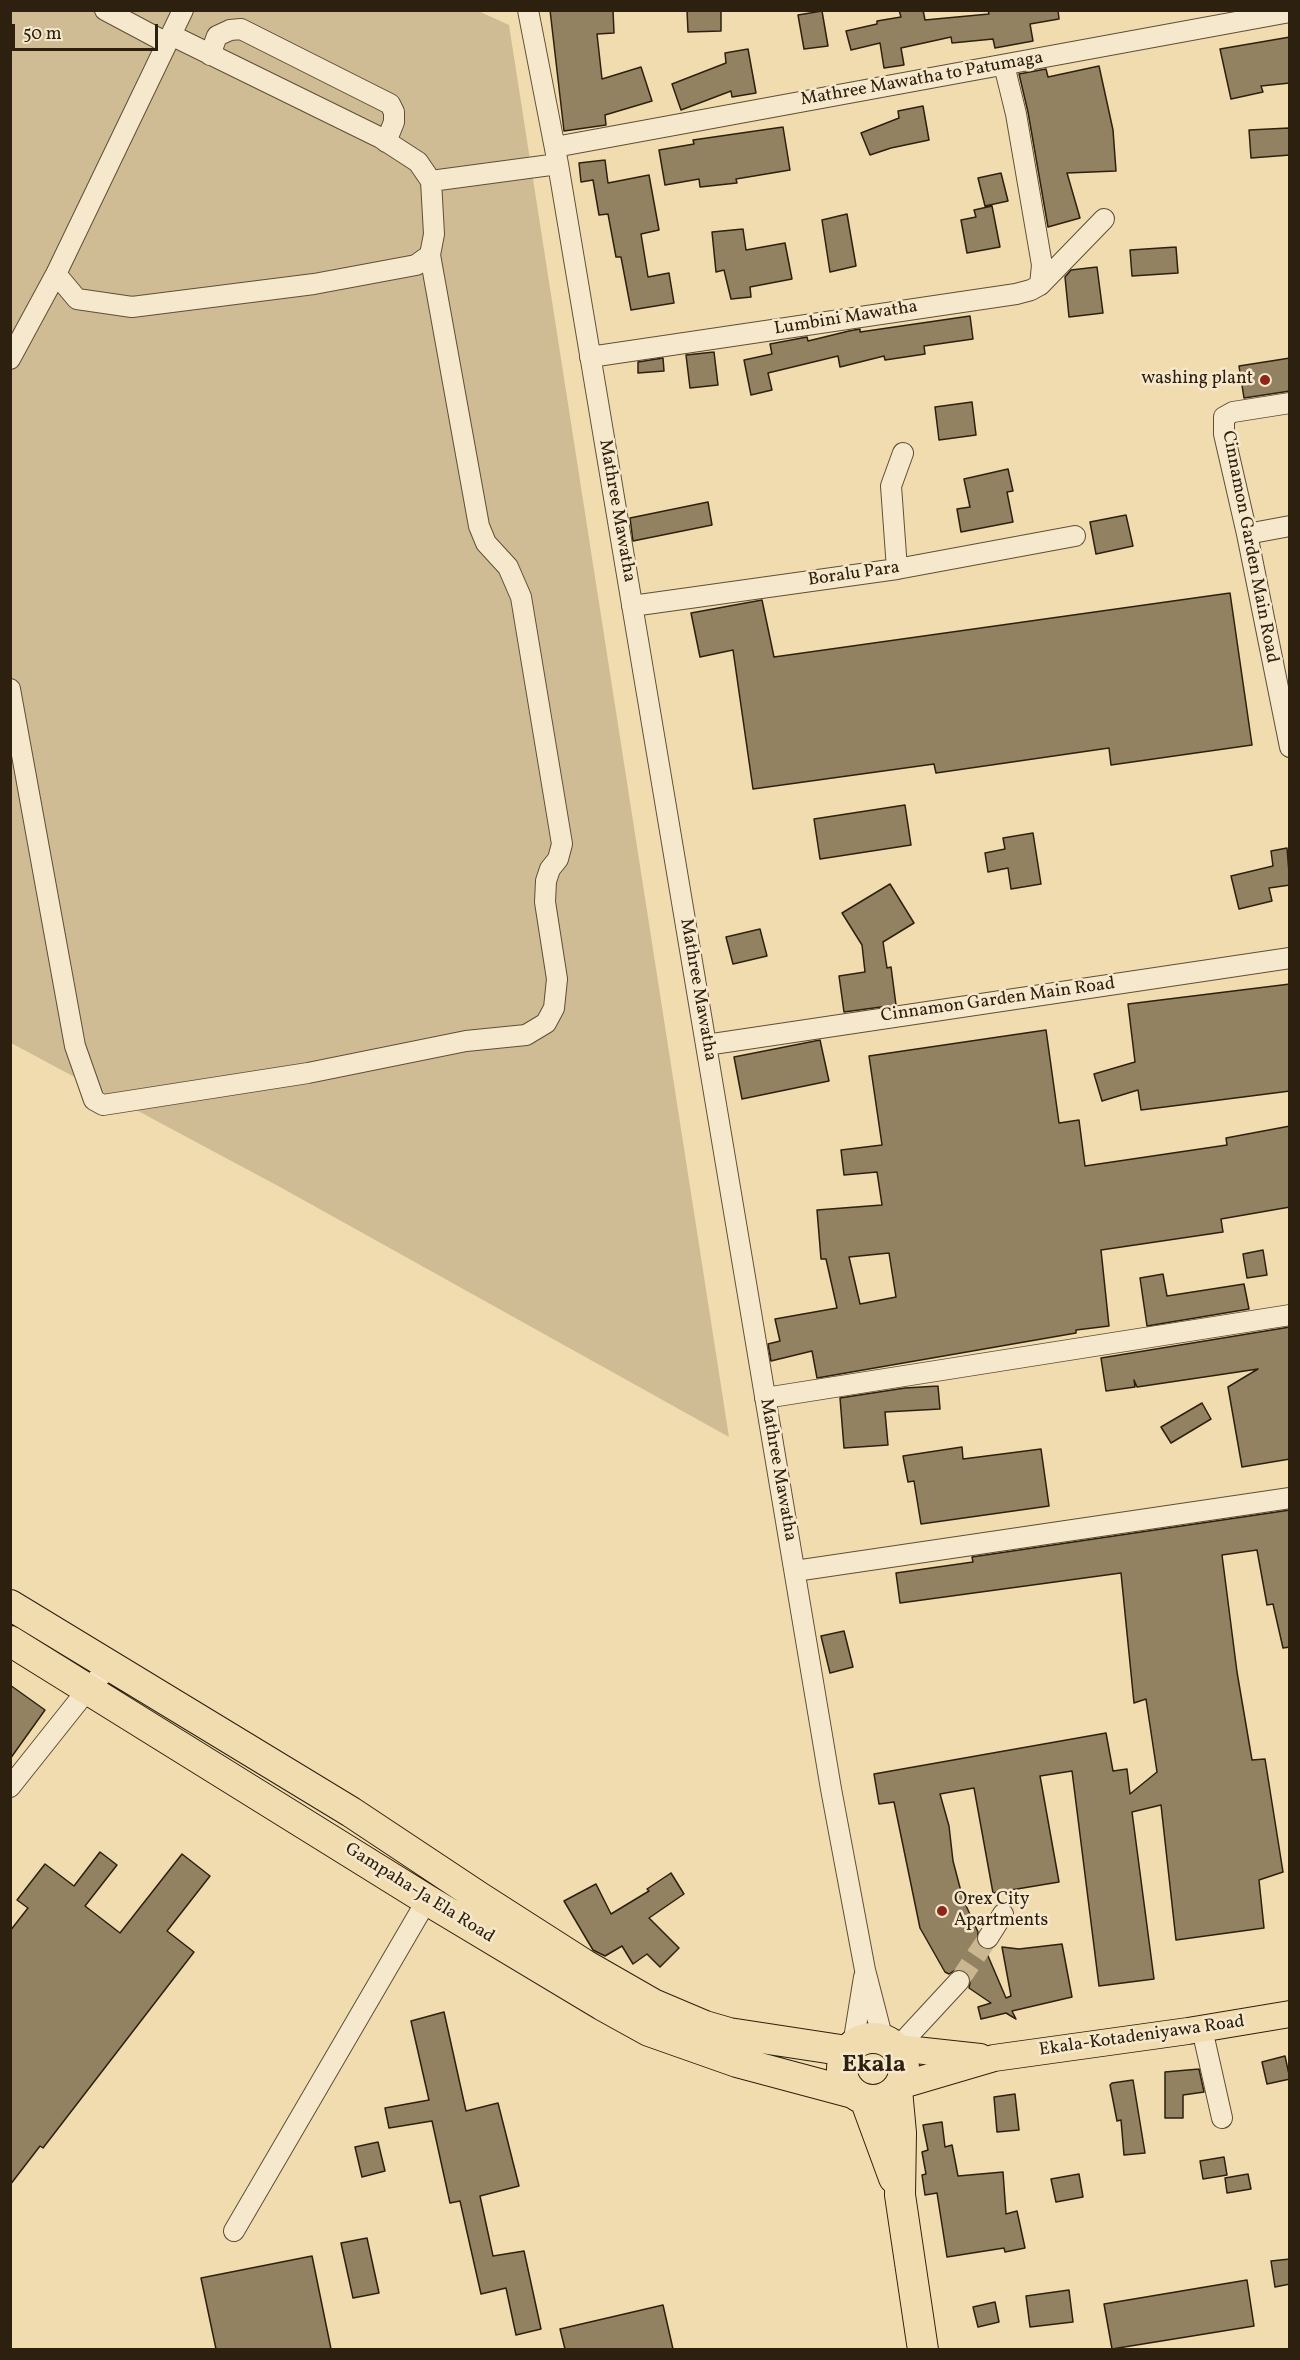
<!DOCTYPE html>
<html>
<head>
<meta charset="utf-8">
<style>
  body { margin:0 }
  #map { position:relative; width:1300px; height:2360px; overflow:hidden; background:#f1dcb0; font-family:Vollkorn,serif }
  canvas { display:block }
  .frame { position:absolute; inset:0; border:12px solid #2d200e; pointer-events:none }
  .scale { position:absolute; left:12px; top:24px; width:146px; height:27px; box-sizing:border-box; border:3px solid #2d200e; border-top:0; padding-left:8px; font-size:18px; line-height:21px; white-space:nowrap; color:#2d200e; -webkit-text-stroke:4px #f6e8cc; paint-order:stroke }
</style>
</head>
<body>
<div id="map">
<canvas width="1300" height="2360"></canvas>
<div class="frame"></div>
<div class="scale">50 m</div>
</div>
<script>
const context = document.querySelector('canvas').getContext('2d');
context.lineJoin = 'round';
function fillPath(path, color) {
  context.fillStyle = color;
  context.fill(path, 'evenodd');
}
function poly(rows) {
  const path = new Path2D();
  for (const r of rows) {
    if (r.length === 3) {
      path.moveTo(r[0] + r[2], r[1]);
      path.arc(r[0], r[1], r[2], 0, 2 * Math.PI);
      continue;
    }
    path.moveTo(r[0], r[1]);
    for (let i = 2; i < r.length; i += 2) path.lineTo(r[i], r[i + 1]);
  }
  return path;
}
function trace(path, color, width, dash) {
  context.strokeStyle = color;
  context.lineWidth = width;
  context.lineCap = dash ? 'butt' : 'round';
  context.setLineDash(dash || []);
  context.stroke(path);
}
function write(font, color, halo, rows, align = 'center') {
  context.font = font + ' Vollkorn,serif';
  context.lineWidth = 5;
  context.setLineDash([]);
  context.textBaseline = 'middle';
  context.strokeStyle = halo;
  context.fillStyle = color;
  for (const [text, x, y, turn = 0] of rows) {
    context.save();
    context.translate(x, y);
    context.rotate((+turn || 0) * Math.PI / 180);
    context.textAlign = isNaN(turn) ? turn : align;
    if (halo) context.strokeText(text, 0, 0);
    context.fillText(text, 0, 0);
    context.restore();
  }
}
fillPath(poly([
  [476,10,509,25,729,1437,280,1187,11,1043,10,11]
]), '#d0bc94');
const building = poly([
  [550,10,613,10,614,33,597,34,602,79,641,67,652,101,605,115,606,125,564,131,550,10],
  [687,10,721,10,721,31,688,32,687,10],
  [899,10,923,10,925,20,989,14,988,10,1058,10,1059,19,1030,24,1033,41,995,48,993,39,952,43,951,37,901,48,904,65,884,68,880,43,851,50,846,31,877,24,877,21,901,17,899,10],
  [822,11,828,46,804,49,798,15,822,11],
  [1290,37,1290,83,1261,86,1263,92,1231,99,1220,49,1290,37],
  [748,49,756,93,732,97,731,91,681,110,672,84,726,63,725,53,748,49],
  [1099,66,1113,130,1116,171,1067,173,1080,218,1048,227,1028,112,1019,74,1046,69,1048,77,1099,66],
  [923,106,929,140,891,148,870,155,861,133,899,118,898,111,923,106],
  [783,127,790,170,736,179,737,183,700,187,699,179,665,185,659,150,694,144,693,140,783,127],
  [1289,128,1290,155,1251,158,1249,130,1289,128],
  [605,160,608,183,649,175,659,230,641,234,648,277,669,273,674,303,631,310,621,257,616,257,608,214,599,215,593,180,581,182,579,163,605,160],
  [1001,173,1008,201,985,206,978,178,1001,173],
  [992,206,1000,247,967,253,961,220,976,217,974,210,992,206],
  [847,214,856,266,830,272,822,220,847,214],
  [743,229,746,250,785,243,792,279,750,287,751,297,731,299,724,270,716,272,712,232,743,229],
  [1176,247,1178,273,1132,276,1130,250,1176,247],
  [1097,267,1103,313,1069,317,1065,277,1071,270,1097,267],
  [970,316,973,339,924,346,925,354,885,360,884,356,840,367,838,356,768,373,772,390,751,395,744,360,772,354,770,344,807,337,808,341,849,331,860,329,860,332,970,316],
  [714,352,718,385,690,388,686,355,714,352],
  [663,358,664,371,638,373,638,362,663,358],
  [1290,358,1290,391,1244,398,1239,366,1290,358],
  [972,402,976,435,939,440,935,407,972,402],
  [1008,469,1013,491,1007,492,1013,522,961,532,957,509,970,507,964,479,1008,469],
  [708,502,712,525,633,541,630,518,708,502],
  [1126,515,1133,546,1096,554,1090,522,1126,515],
  [1230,593,1252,745,1111,765,1109,748,936,773,934,764,753,789,733,650,700,657,691,613,762,600,774,657,1230,593],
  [905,805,911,845,820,859,814,819,905,805],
  [1033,833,1041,884,1011,889,1008,868,988,872,985,853,1005,849,1003,838,1033,833],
  [1287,848,1290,885,1269,888,1272,901,1239,909,1231,876,1273,866,1271,851,1287,848],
  [890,884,914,923,883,942,887,968,891,967,896,1005,844,1012,839,976,865,972,862,945,842,913,890,884],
  [760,929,767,956,733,964,726,937,760,929],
  [1290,984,1290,1091,1141,1110,1138,1090,1102,1101,1094,1074,1135,1062,1128,1004,1290,984],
  [1046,1030,1059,1123,1079,1120,1085,1166,1227,1145,1226,1138,1290,1126,1290,1207,1221,1219,1223,1232,1101,1250,1109,1326,1076,1330,1076,1333,817,1378,812,1351,771,1361,768,1344,780,1341,775,1319,837,1308,826,1259,821,1259,817,1210,882,1205,877,1172,844,1175,841,1150,882,1145,869,1056,1046,1030],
  [889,1253,896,1297,860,1304,849,1257,889,1253],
  [820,1040,829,1081,742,1099,734,1057,820,1040],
  [1263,1250,1267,1275,1247,1278,1243,1254,1263,1250],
  [1163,1274,1167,1296,1244,1284,1249,1309,1147,1326,1140,1278,1163,1274],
  [1290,1327,1290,1459,1242,1467,1228,1387,1258,1369,1137,1387,1134,1380,1135,1387,1106,1391,1101,1358,1290,1327],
  [938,1386,940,1409,885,1412,888,1445,844,1448,840,1398,905,1388,938,1386],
  [1202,1403,1211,1419,1171,1443,1161,1427,1202,1403],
  [962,1447,963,1459,1041,1449,1049,1506,921,1524,914,1481,908,1482,903,1456,962,1447],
  [1290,1510,1290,1647,1283,1648,1273,1604,1267,1605,1257,1550,1222,1555,1237,1672,1252,1760,1265,1759,1283,1872,1259,1880,1264,1928,1176,1940,1161,1805,1132,1812,1154,1979,1099,1986,1072,1771,1040,1776,1059,1882,993,1893,974,1788,940,1794,949,1826,953,1861,963,1899,978,1932,977,1943,985,1949,1006,1998,1011,1996,1002,1947,1019,1949,1062,1944,1072,1997,1012,2011,1016,2019,1006,2013,981,2019,978,2007,991,2003,969,1988,971,1978,967,1972,961,1969,955,1970,949,1974,945,1972,920,1928,894,1802,879,1804,874,1774,1106,1733,1113,1771,1127,1769,1130,1794,1157,1772,1146,1699,1134,1703,1121,1573,900,1603,896,1573,973,1562,972,1557,1290,1510],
  [844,1631,853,1667,830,1673,821,1636,844,1631],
  [10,1685,45,1710,10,1759,10,1685],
  [100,1852,117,1865,85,1906,120,1933,182,1854,210,1876,167,1931,194,1952,43,2148,40,2146,10,2185,10,1931,28,1908,17,1900,45,1864,74,1886,100,1852],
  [671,1873,684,1894,649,1918,679,1948,660,1967,647,1954,633,1964,622,1946,605,1956,593,1950,564,1901,596,1884,611,1914,649,1891,647,1889,671,1873],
  [444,2012,466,2111,498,2103,519,2186,480,2196,493,2256,524,2251,541,2329,516,2335,506,2288,481,2294,460,2201,450,2203,432,2121,389,2128,385,2108,429,2100,411,2021,444,2012],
  [1285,2056,1290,2079,1267,2084,1262,2062,1285,2056],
  [1199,2069,1204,2092,1183,2095,1183,2118,1165,2118,1165,2072,1199,2069],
  [1133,2080,1145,2153,1124,2155,1121,2120,1117,2121,1110,2085,1112,2083,1133,2080],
  [1015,2094,1019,2130,997,2132,994,2097,1015,2094],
  [942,2122,945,2147,952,2145,958,2176,1003,2172,1006,2214,1017,2211,1025,2248,1005,2252,1004,2248,947,2257,937,2193,925,2195,922,2175,926,2174,922,2152,928,2150,923,2125,942,2122],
  [378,2142,385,2171,362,2177,355,2147,378,2142],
  [1224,2157,1227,2175,1203,2179,1200,2161,1224,2157],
  [1079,2174,1083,2197,1056,2202,1051,2179,1079,2174],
  [1248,2174,1251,2189,1227,2193,1225,2178,1248,2174],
  [367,2238,379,2293,353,2298,341,2243,367,2238],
  [312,2256,331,2349,216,2349,201,2278,312,2256],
  [1290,2259,1290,2284,1275,2287,1271,2261,1290,2259],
  [1247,2280,1254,2326,1112,2349,1104,2304,1247,2280],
  [1069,2290,1073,2322,1030,2327,1026,2296,1069,2290],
  [995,2302,999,2322,978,2327,973,2307,995,2302],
  [663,2305,673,2349,565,2349,560,2329,663,2305]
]);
fillPath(building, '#938262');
trace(building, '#2d200e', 1.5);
trace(poly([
  [959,1981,988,1938]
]), '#cab690', 20, [20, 10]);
const minor = poly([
  [105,10,167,43],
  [183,10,56,274,77,299,132,307,314,284,416,265,430,255,434,234,431,181,558,164],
  [528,10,558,164,831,1789,865,1970,883,2040],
  [171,35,381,138,418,162,431,181],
  [210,55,217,36,230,30,241,29,390,104,394,112,394,122,386,142],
  [555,147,1290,12],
  [1040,285,1104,219],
  [590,357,1016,294,1031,290,1040,285,1042,265,1016,114,1004,65],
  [10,359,56,274],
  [1290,403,1233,412,1224,417,1224,434,1247,534,1290,747],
  [1247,534,1290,526],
  [897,569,891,486,903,453],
  [632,606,897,569,1075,536],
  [10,689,75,1046,94,1100,103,1105,308,1073,466,1041,526,1035,546,1023,554,1008,557,979,545,902,546,881,550,869,558,859,562,844,521,597,508,567,486,543,479,526,430,255],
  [706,1045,1290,958],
  [765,1398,1290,1315],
  [795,1571,1290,1498],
  [10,1787,88,1689,109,1667],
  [988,1938,1003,1914],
  [1202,2029,1222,2118],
  [853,2045,864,1977],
  [897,2048,959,1981],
  [234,2231,427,1900]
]);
const major = poly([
  [897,2048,980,2057],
  [899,2086,994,2058,1188,2031,1290,2014]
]);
const highway = poly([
  [10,1605,351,1812,479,1897,585,1965,653,2004,705,2026,729,2033,847,2051],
  [10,1641,427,1900,602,2005,649,2031,737,2062,853,2093],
  [873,2069,31],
  [897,2090,901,2133,900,2195,923,2350],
  [865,2099,894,2178]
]);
trace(minor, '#5e4f36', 22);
trace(major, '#2d200e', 28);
trace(highway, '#2d200e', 32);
trace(minor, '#f6e8cc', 20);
trace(major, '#f1dcb0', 26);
trace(highway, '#f1dcb0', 30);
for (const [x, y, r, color] of [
  [1265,380,6,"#8f2418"],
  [942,1911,6,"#8f2418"]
]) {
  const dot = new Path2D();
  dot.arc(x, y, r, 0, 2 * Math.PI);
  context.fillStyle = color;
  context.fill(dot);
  trace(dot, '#f6e8cc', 2);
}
write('18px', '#2d200e', '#f6e8cc', [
  ["Mathree Mawatha to Patumaga",922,80,-10],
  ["Lumbini Mawatha",846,319,-9],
  ["Mathree Mawatha",616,511,80],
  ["Cinnamon Garden Main Road",1249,547,79],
  ["Boralu Para",854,575,-8],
  ["Mathree Mawatha",697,990,80],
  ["Cinnamon Garden Main Road",998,1001,-8],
  ["Mathree Mawatha",777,1470,80],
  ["Gampaha-Ja Ela Road",419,1894,32],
  ["Ekala-Kotadeniyawa Road",1142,2037,-8]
]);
write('18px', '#2d200e', '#f6e8cc', [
  ["washing plant",1253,380],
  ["Orex City",954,1901,"left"],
  ["Apartments",954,1922,"left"]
], 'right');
write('bold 24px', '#2d200e', '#f6e8cc', [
  ["Ekala",874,2067]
]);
</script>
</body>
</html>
